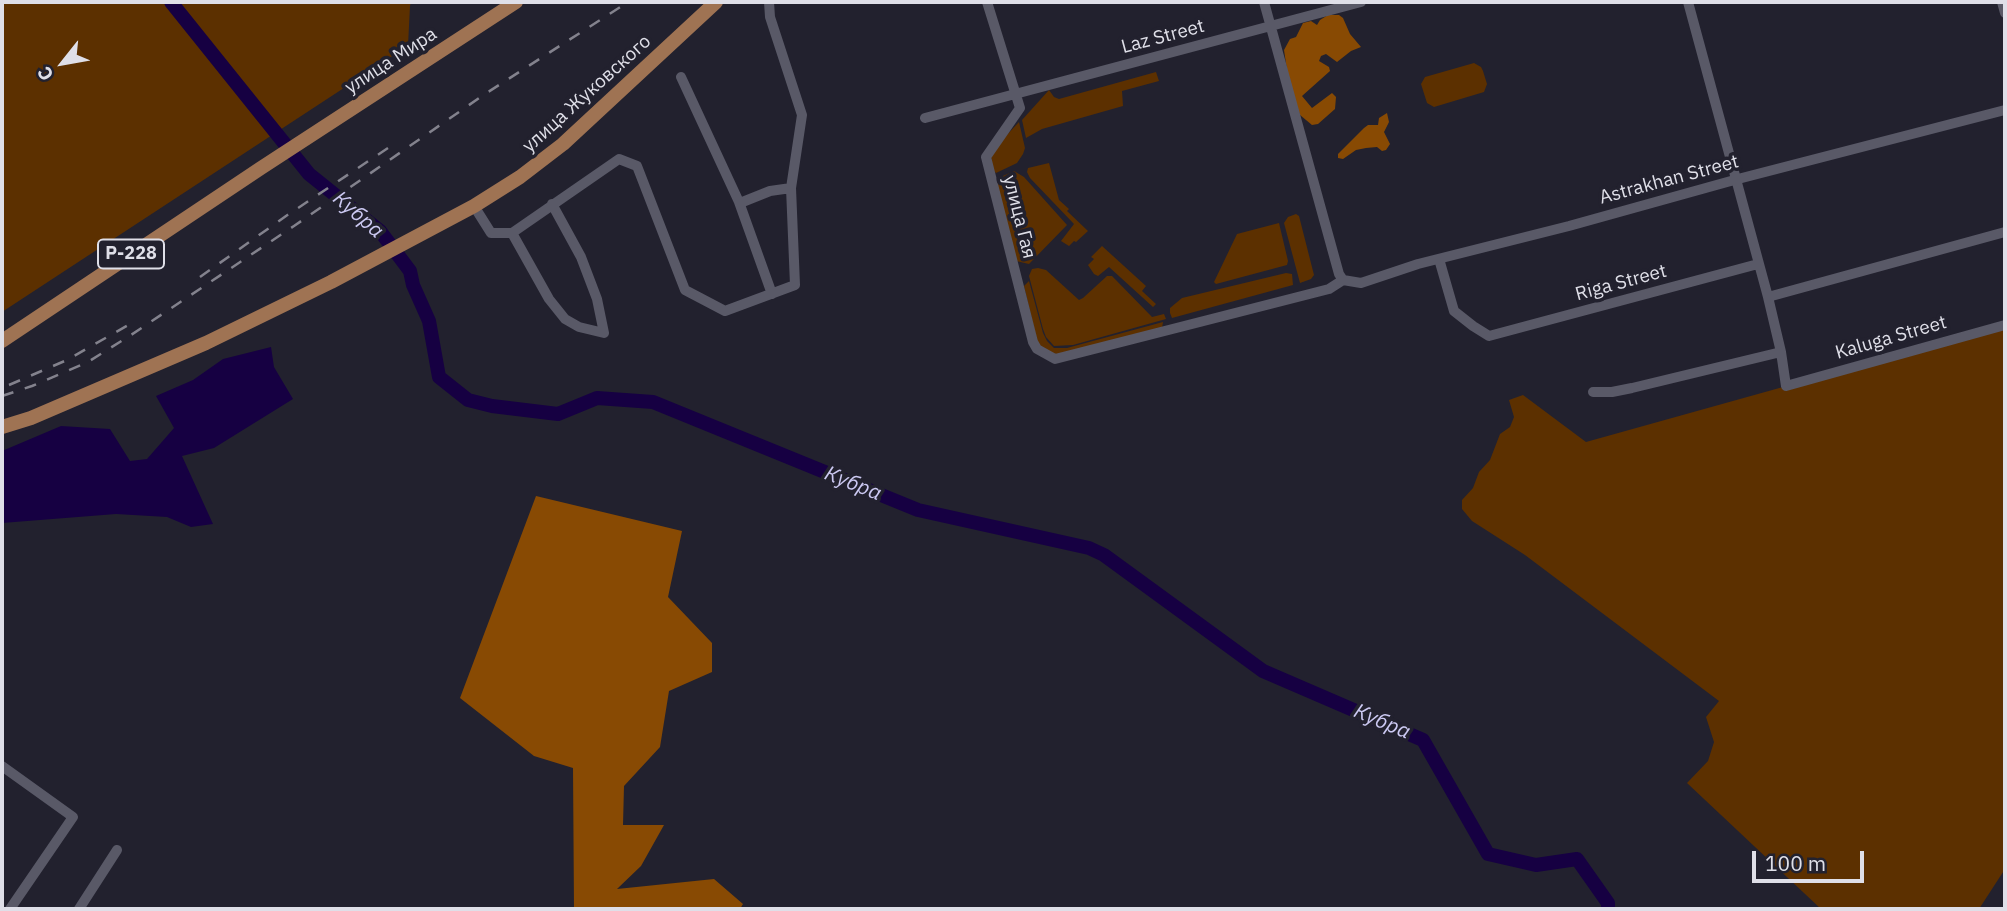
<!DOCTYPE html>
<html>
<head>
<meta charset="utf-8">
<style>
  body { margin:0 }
  #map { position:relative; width:2007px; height:911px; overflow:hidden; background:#22212e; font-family:"IBM Plex Sans",sans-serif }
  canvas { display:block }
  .frame { position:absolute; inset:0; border:4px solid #dfdfe8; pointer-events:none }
  .north { position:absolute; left:28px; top:28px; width:70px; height:70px; -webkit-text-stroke:5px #22212e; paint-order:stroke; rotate:239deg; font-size:19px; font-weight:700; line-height:28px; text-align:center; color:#dfdfe8 }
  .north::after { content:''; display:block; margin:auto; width:24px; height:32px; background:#dfdfe8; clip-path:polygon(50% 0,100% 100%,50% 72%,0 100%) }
  .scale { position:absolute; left:1752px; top:851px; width:112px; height:32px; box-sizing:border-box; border:4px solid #dfdfe8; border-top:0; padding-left:9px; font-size:21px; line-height:24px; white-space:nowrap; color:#dfdfe8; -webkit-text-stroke:5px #22212e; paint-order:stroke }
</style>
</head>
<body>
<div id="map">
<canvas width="2007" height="911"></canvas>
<div class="frame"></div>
<div class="north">С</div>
<div class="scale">100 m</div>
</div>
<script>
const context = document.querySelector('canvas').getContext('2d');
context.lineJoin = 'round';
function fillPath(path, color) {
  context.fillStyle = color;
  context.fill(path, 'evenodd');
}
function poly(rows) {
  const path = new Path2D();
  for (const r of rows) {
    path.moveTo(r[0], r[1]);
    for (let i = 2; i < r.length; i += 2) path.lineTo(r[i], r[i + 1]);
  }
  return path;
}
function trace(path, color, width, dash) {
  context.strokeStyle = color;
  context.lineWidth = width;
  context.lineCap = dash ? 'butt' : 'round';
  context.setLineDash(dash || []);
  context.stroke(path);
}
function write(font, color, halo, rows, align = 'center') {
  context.font = font + ' "IBM Plex Sans",sans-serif';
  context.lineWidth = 7;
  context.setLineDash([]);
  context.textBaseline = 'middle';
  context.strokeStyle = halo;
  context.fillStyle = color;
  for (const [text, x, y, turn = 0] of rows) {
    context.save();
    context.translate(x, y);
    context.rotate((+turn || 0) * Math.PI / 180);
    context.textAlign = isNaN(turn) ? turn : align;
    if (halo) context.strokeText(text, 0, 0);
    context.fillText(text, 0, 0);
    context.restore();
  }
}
fillPath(poly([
  [2,2,411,2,410,6,408,46,2,312],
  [1474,63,1481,67,1483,71,1487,84,1484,92,1434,107,1427,103,1421,84,1425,77],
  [1156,72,1159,81,1122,91,1123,106,1042,129,1026,138,1022,120,1049,90,1054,97,1059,99],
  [1019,122,1025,148,1023,154,1017,163,996,173,992,169,991,157,1003,139],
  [1049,163,1059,200,1069,209,1067,211,1088,231,1076,242,1074,241,1069,246,1061,241,1074,224,1030,178,1027,172,1028,168],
  [1014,171,1024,177,1067,225,1029,264,1016,261,994,180],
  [1296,214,1299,216,1314,275,1311,279,1300,283,1284,223,1288,217],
  [1279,223,1288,261,1287,265,1216,284,1214,282,1237,234],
  [1102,246,1146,286,1142,291,1156,304,1153,307,1109,267,1098,276,1094,274,1088,265,1094,259,1091,257],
  [1038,268,1046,270,1079,300,1083,298,1107,276,1112,276,1152,317,1164,314,1166,319,1073,345,1054,346,1046,337,1043,329,1029,276,1032,269],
  [1286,273,1292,274,1293,285,1172,318,1170,313,1170,308,1182,298],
  [1029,281,1043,333,1047,341,1054,348,1067,348,1163,322,1162,328,1063,356,1039,349,1024,286],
  [2005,325,2005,869,1979,909,1821,909,1687,783,1708,761,1714,742,1706,717,1719,701,1525,555,1472,521,1462,509,1462,500,1473,488,1479,472,1490,460,1500,434,1510,427,1514,417,1509,400,1523,395,1586,442]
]), '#5c3000');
fillPath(poly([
  [1328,15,1339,15,1343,18,1350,34,1361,47,1351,51,1337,62,1326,54,1321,56,1319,61,1329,67,1330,71,1302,96,1312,108,1332,93,1336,97,1335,109,1318,124,1312,125,1300,115,1290,90,1284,50,1290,39,1296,37,1303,23,1311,21,1317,25,1320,20],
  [1387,113,1389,122,1384,132,1390,144,1386,150,1382,151,1377,147,1366,148,1356,150,1343,159,1338,158,1338,154,1364,128,1368,125,1378,125,1379,118],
  [536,496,682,531,668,597,712,643,712,672,669,691,660,747,624,786,623,825,664,825,641,866,617,889,714,879,743,904,740,909,574,909,573,768,534,756,460,698]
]), '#884a03');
fillPath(poly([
  [271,347,274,367,293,399,214,448,182,456,213,524,191,527,167,517,116,514,2,523,2,451,61,426,110,429,130,461,147,459,174,428,156,396,193,380,223,359]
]), '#160042');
trace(poly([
  [171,2,309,174,380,231,410,271,413,285,429,321,439,377,468,400,492,406,558,414,597,398,653,402,918,510,1089,548,1104,555,1263,671,1423,740,1488,854,1536,865,1577,859,1608,903,1608,909]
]), '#160042', 14);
trace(poly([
  [987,2,1020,108,986,157,1033,342,1037,349,1055,359,1329,289,1343,280,1361,283,1418,264,1569,226,1738,179,2005,110],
  [1264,2,1339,274,1343,280],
  [1688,2,1768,297,1781,352,1786,386,2005,325],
  [2002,2,2005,13],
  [681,77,739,202,772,294],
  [925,118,1361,2],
  [740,203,770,191,791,188],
  [474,206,491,233,512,233,619,159,637,166,685,290,725,311,795,285,791,188,802,115,770,17,769,2],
  [512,233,549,299,565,319,579,327,604,333,597,299,581,257,552,204],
  [1439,259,1454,311,1473,326,1489,336,1758,264],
  [1768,297,2005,232],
  [1593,392,1612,392,1632,388,1781,352],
  [2,766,73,817,10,909],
  [79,909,117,850]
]), '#595967', 10);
trace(poly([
  [2,341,261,168,516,2],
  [2,427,31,418,206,343,331,282,474,206,520,177,563,144,716,2]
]), '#9f7353', 14);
trace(poly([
  [200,277,286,216,391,146],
  [9,385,67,360,130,324],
  [2,396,32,386,88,362,131,335,294,226,485,94,628,2]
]), '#83828d', 2.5, [12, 12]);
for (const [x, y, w] of [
  [131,254,66]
]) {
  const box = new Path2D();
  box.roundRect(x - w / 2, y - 14.5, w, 29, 5);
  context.fillStyle = '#22212e';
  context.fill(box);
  trace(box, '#dfdfe8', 2);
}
write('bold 18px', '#dfdfe8', null, [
  ["Р-228",131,254]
]);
write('19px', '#dfdfe8', '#22212e', [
  ["Laz Street",1163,37,-15],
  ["улица Мира",391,61,-33],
  ["улица Жуковского",587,94,-42],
  ["Astrakhan Street",1669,180,-15],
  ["улица Гая",1019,217,76],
  ["Riga Street",1621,283,-15],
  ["Kaluga Street",1891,338,-16]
]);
write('italic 21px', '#ccc9f2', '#22212e', [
  ["Кубра",358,215,41],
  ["Кубра",853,484,22],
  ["Кубра",1382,722,23]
]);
</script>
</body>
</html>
